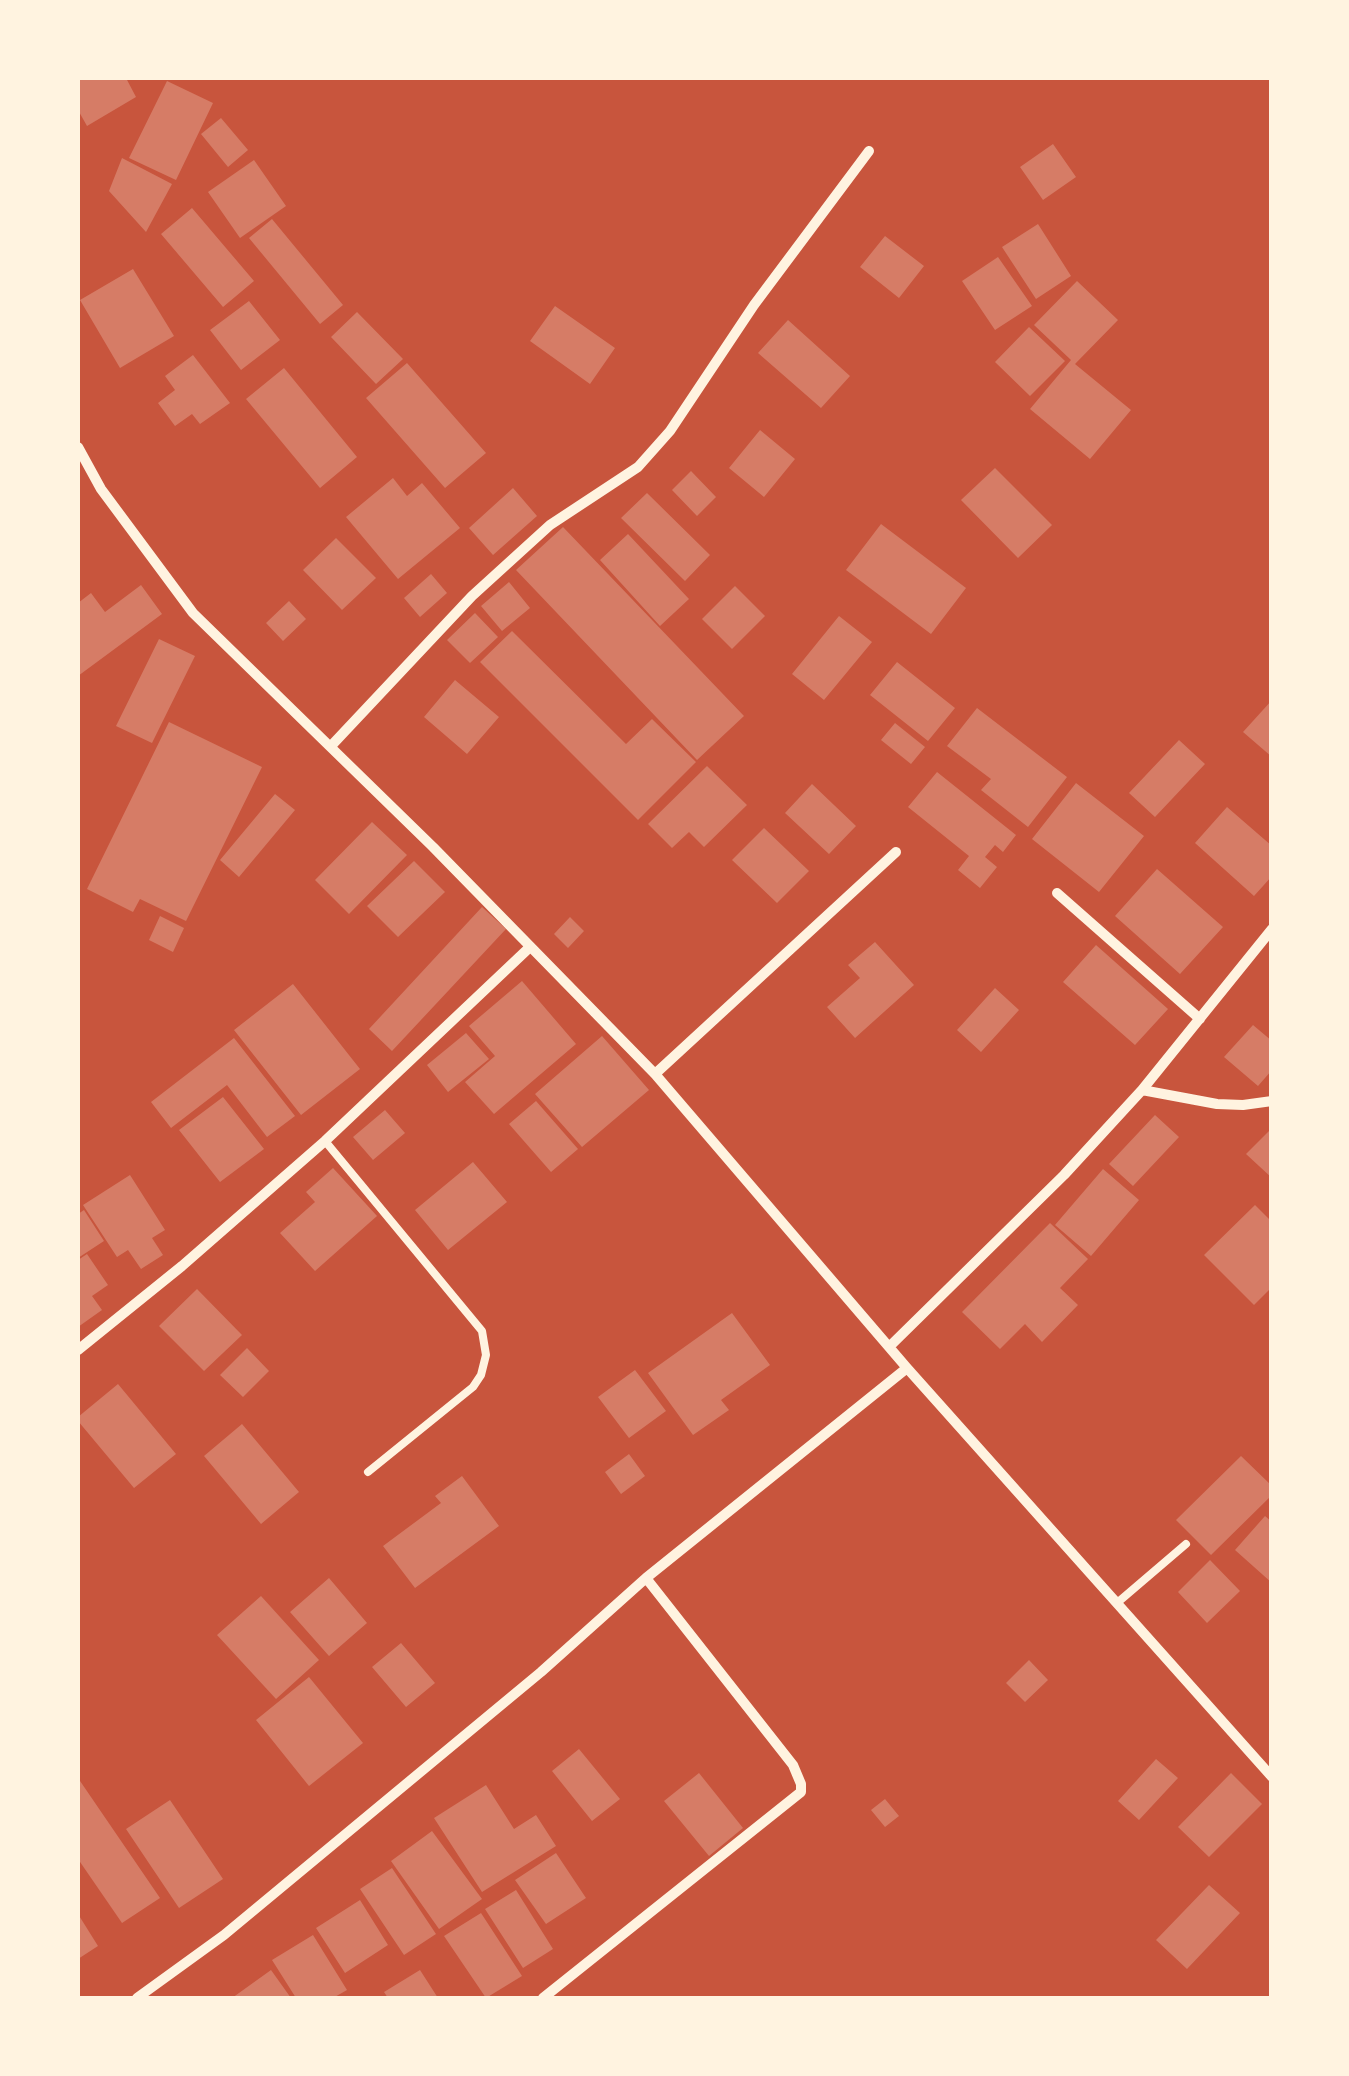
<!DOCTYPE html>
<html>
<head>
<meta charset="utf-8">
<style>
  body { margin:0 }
  #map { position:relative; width:1349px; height:2076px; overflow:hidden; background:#c8553d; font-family:"DejaVu Sans",sans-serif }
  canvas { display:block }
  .frame { position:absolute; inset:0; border:80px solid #fff3e0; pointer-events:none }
</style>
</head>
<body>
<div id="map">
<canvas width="1349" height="2076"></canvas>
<div class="frame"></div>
</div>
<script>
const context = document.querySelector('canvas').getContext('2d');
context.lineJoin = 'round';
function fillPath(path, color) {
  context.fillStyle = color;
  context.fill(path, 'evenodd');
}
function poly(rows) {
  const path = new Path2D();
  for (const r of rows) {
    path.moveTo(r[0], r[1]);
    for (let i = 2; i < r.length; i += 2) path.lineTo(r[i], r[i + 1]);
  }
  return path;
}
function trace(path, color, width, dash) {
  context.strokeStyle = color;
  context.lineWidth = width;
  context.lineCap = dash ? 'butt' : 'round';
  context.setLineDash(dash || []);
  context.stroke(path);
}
fillPath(poly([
  [78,78,126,78,136,97,87,126,78,110],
  [167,81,213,103,176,180,129,158],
  [221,118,248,150,228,167,201,134],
  [1053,144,1076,177,1043,200,1020,167],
  [122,158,172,184,146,232,109,191],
  [254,160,286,206,240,238,208,192],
  [192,208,254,281,223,307,161,234],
  [272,219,343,305,320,324,249,238],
  [1038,224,1071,276,1036,299,1002,247],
  [885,236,924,266,899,298,860,267],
  [998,257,1032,306,995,330,962,281],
  [133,269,174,336,120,368,80,300],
  [1077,281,1118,320,1075,364,1131,410,1090,459,1030,409,1071,360,1034,325],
  [249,301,280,340,241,370,210,330],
  [555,306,615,348,590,384,530,341],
  [357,312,403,359,376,384,331,337],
  [788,320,850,376,821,408,758,353],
  [1029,327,1065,361,1030,396,995,362],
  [193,355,230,403,200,424,192,414,175,426,158,403,175,390,165,376],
  [407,363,486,453,445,488,366,398],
  [284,368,357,457,320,488,246,399],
  [760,430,795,459,764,497,729,468],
  [995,468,1052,525,1018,558,961,500],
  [691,471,716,497,697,516,672,490],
  [393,478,407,496,422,483,460,528,398,579,346,517],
  [513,488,537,516,493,555,469,528],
  [647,493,710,555,685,581,621,518],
  [881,524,966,588,931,634,846,570],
  [563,527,744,716,697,760,516,570],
  [628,534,689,599,660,626,600,560],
  [336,538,376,578,342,610,303,570],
  [431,574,447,593,420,617,404,598],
  [509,582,530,608,502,631,481,606],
  [141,585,162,614,78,676,78,603,91,593,105,612],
  [735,586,765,616,732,649,702,619],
  [289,601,306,619,283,641,266,623],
  [475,613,498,637,470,663,447,640],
  [839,616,872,642,824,700,792,674],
  [512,631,626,744,652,719,696,762,638,820,480,662],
  [159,639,195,656,152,743,116,726],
  [897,662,955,708,928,741,870,695],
  [455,680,499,717,467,754,424,717],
  [1272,700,1272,757,1243,732],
  [977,708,1067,777,1028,827,981,790,991,779,947,746],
  [169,722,262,767,186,921,140,899,133,912,87,889],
  [895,723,925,747,911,764,881,740],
  [1179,740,1205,764,1155,817,1129,793],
  [707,766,747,805,704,847,689,832,672,848,648,824],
  [937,772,1016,835,1003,852,995,845,985,857,997,867,980,888,958,870,969,856,908,807],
  [1076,783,1144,836,1099,892,1032,839],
  [812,784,856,826,829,854,785,813],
  [275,794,295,810,239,877,220,860],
  [1227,807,1272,846,1272,876,1254,896,1195,843],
  [372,822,407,855,349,914,315,880],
  [764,828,809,871,777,903,732,860],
  [414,861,445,892,398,937,367,906],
  [1157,869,1223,927,1180,974,1115,916],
  [482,907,506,929,392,1051,369,1029],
  [160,916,184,928,173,952,149,940],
  [570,917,584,931,568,948,554,934],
  [875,942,914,985,855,1038,827,1007,860,978,848,965],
  [1096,945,1168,1009,1135,1045,1063,982],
  [522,981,576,1044,494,1114,465,1082,495,1056,469,1026],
  [293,984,360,1069,301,1115,234,1030],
  [995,988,1019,1010,981,1052,957,1030],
  [1253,1025,1272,1041,1272,1070,1258,1086,1224,1057],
  [466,1033,489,1059,448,1092,427,1065],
  [602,1036,649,1090,582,1147,535,1094],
  [234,1038,295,1116,267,1137,227,1085,171,1128,151,1102],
  [223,1097,264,1149,220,1182,179,1130],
  [536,1101,578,1149,551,1172,509,1124],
  [385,1110,405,1133,373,1160,353,1137],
  [1155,1115,1179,1137,1133,1186,1109,1164],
  [1272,1128,1272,1178,1246,1154],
  [473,1162,507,1202,448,1250,415,1210],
  [333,1168,377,1216,315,1271,280,1233,315,1202,306,1192],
  [1103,1169,1139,1200,1091,1256,1055,1225],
  [130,1175,165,1230,152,1238,163,1255,141,1269,128,1250,117,1257,83,1205],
  [1255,1205,1272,1222,1272,1287,1254,1305,1204,1255],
  [84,1210,104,1241,78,1258,78,1214],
  [1050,1223,1088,1259,1060,1288,1078,1305,1042,1342,1025,1324,1000,1349,962,1312],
  [87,1254,108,1285,92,1296,102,1310,78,1327,78,1260],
  [197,1289,242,1335,204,1371,159,1326],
  [732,1313,770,1365,721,1400,729,1410,693,1435,648,1373],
  [247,1348,269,1371,243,1397,220,1375],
  [635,1370,666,1411,629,1438,598,1397],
  [118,1384,176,1454,134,1488,78,1421,78,1417],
  [242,1424,299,1492,261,1524,204,1456],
  [629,1454,645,1476,621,1494,605,1472],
  [1241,1456,1272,1486,1272,1495,1211,1555,1176,1520],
  [462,1476,499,1526,415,1588,383,1546,441,1503,435,1496],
  [1265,1516,1272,1522,1272,1583,1235,1550],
  [1210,1560,1240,1591,1207,1623,1178,1592],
  [329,1578,367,1623,329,1656,290,1612],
  [261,1596,319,1660,276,1699,217,1635],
  [401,1643,435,1683,406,1707,372,1667],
  [1029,1660,1048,1680,1025,1702,1006,1683],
  [309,1677,363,1743,309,1786,256,1720],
  [579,1749,620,1799,592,1821,552,1771],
  [1156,1759,1178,1778,1139,1820,1118,1801],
  [699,1773,743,1828,709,1856,664,1801],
  [1231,1773,1262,1804,1209,1857,1178,1827],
  [78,1778,160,1898,122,1923,78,1859],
  [486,1785,514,1829,536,1815,556,1846,482,1892,434,1818],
  [885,1799,899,1816,885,1827,871,1810],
  [170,1800,223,1879,179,1908,126,1829],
  [432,1831,482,1899,439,1929,391,1861],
  [556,1853,586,1898,546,1924,515,1880],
  [392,1868,436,1934,404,1955,360,1889],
  [1209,1885,1240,1913,1187,1969,1156,1940],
  [516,1890,553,1949,523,1968,485,1909],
  [360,1900,388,1945,345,1973,316,1928],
  [481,1913,522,1976,486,1998,444,1936],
  [78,1914,98,1946,78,1959],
  [313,1935,347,1990,333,1998,296,1998,272,1960],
  [271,1970,291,1998,232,1998],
  [420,1970,438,1998,388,1998,384,1992]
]), '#d67c66');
trace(poly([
  [325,1141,482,1331,486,1355,481,1375,473,1387,368,1472],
  [1117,1603,1186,1544]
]), '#fff3e0', 8);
trace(poly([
  [78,447,101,489,193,613,433,847,655,1074,907,1368,1272,1777],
  [331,746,472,596,550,525,638,467,670,431,754,305,869,151],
  [1057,893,1200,1019],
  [655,1074,896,852],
  [1142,1090,1217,1104,1243,1105,1272,1101],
  [889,1347,1064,1175,1142,1090,1272,929],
  [78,1350,182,1266,325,1141,530,947],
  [137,1998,224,1935,541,1672,646,1578,907,1368],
  [543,1998,801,1792,801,1784,793,1765,646,1578]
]), '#fff3e0', 10);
</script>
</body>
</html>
